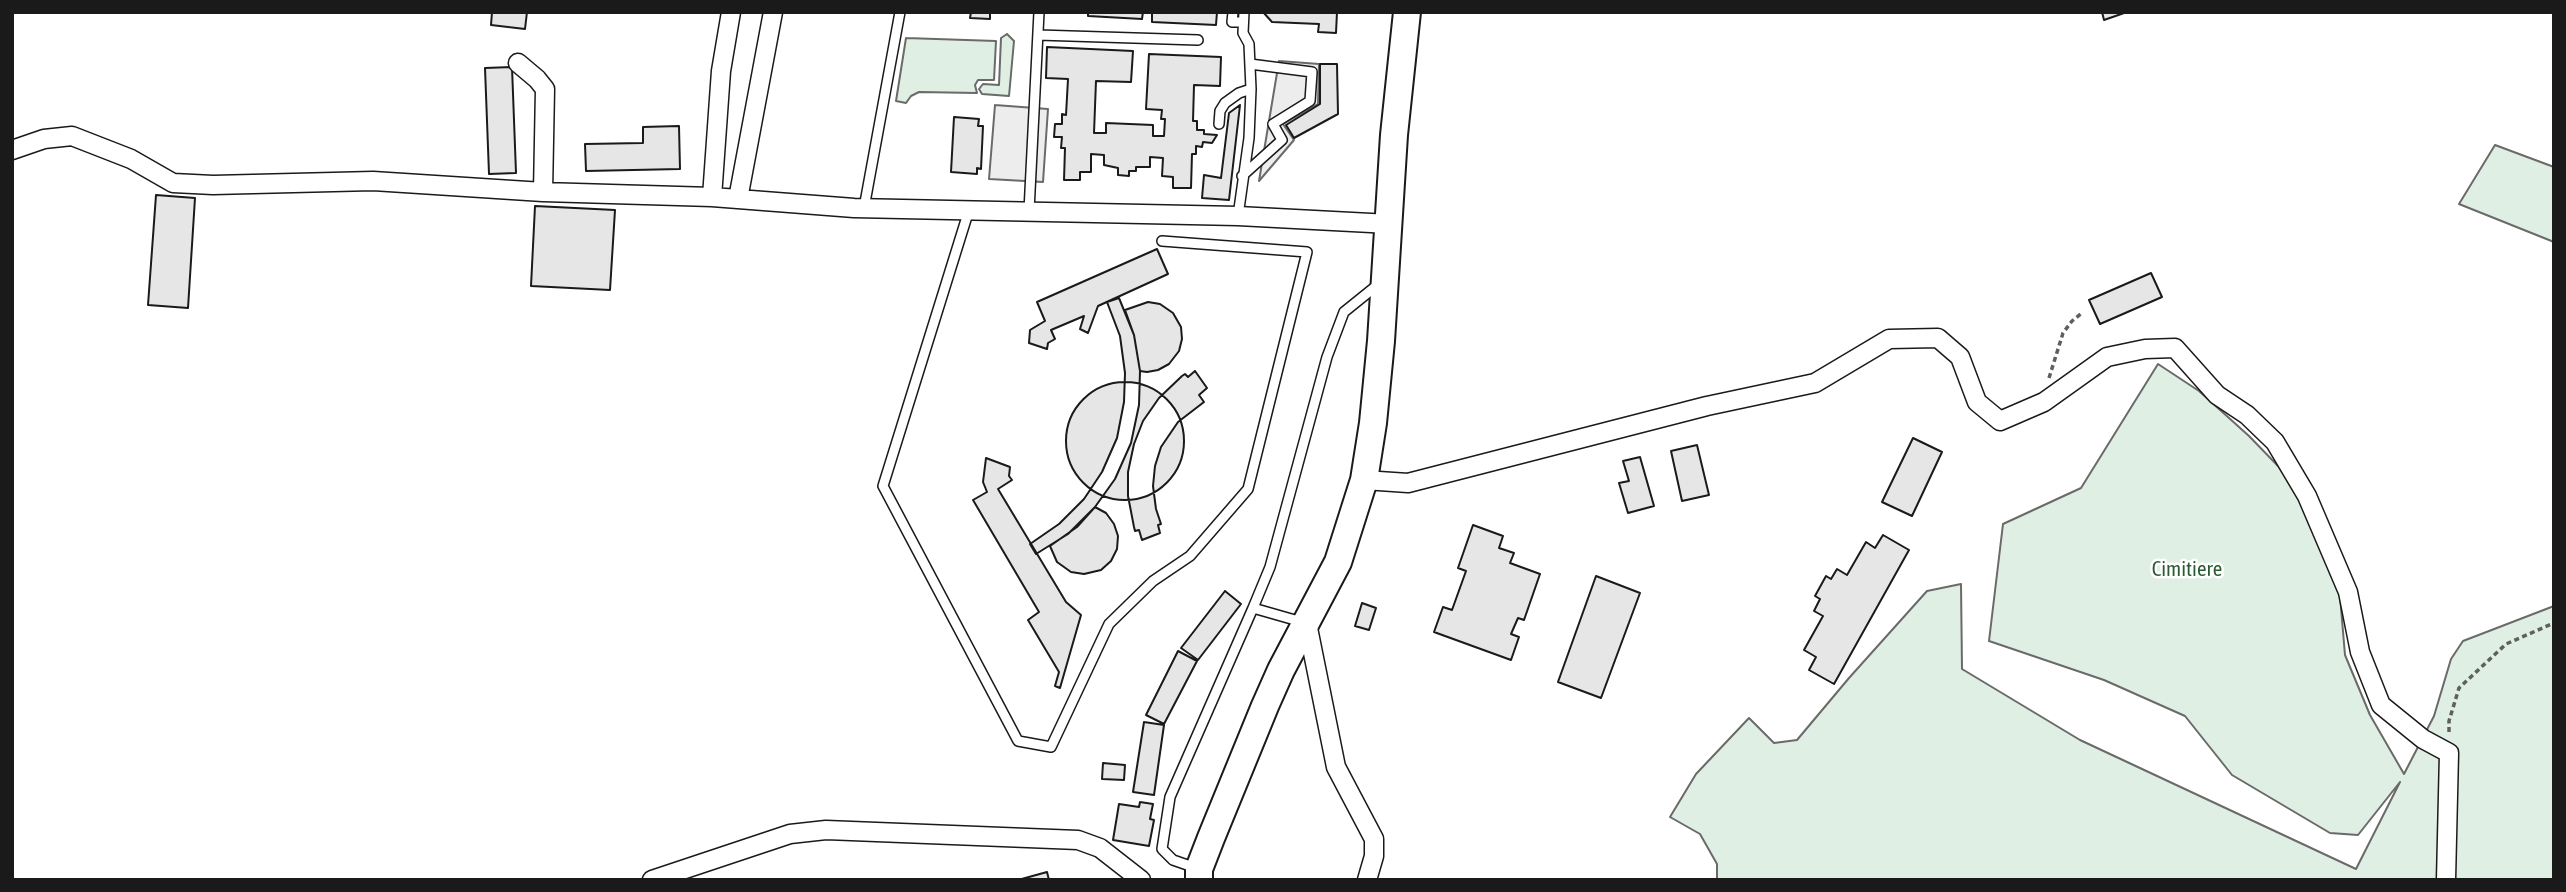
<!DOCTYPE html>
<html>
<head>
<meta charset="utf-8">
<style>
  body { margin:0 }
  #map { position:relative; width:2566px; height:892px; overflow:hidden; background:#fff; font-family:"Asap Condensed",sans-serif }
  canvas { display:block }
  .frame { position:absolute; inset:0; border:14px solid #1a1a1a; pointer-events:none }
</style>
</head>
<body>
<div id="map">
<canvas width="2566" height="892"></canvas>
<div class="frame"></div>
</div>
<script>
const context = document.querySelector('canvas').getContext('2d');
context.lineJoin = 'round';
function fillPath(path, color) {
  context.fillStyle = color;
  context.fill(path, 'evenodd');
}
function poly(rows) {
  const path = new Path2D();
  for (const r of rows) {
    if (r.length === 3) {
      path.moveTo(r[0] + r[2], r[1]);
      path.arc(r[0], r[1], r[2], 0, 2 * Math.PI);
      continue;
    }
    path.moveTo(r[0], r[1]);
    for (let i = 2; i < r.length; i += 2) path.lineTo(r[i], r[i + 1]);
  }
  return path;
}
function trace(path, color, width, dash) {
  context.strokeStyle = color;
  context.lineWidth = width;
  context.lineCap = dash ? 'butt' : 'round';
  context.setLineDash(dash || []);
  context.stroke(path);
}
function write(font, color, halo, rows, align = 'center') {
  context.font = font + ' "Asap Condensed",sans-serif';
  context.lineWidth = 5;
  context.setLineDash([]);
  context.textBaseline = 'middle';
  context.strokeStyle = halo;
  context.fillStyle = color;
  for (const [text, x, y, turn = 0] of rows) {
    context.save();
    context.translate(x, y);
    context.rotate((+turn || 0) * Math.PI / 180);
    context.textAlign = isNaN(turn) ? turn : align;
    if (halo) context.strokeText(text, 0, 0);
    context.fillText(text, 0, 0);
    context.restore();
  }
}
const green = poly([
  [1007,34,1014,41,1009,96,982,94,979,89,983,84,999,85,1001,38,1007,34],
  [906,38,996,41,994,80,978,80,975,85,977,93,919,92,911,96,906,103,896,101,906,38],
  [2495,145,2554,167,2554,242,2459,204,2495,145],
  [2158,364,2199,391,2249,436,2279,467,2306,508,2340,596,2345,655,2370,715,2404,774,2434,716,2451,659,2463,641,2554,606,2554,880,1717,880,1717,864,1700,834,1670,817,1696,774,1749,718,1774,743,1797,740,1849,678,1927,591,1961,584,1962,669,2080,740,2356,869,2400,782,2358,835,2330,833,2232,775,2185,716,2104,680,1989,641,2003,524,2081,488,2158,364]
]);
fillPath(green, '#e0efe3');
trace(green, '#6a6a6a', 2);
const parking = poly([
  [1279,61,1319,64,1318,104,1283,124,1294,140,1259,181,1279,61],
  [995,105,1048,109,1043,182,989,179,995,105]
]);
fillPath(parking, '#ededed');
trace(parking, '#6a6a6a', 2);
const building = poly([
  [492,12,527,12,525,29,491,25,492,12],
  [971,12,990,12,990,19,970,18,971,12],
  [1088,12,1143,12,1142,19,1088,16,1088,12],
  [1152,12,1217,12,1216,25,1152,22,1152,12],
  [1337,12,1336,33,1318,32,1319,24,1272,22,1263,12,1337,12],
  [2102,12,2127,12,2104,20,2102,12],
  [1047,47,1133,51,1131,82,1096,81,1094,133,1106,133,1106,123,1153,125,1153,136,1164,136,1165,119,1161,119,1162,110,1146,109,1149,54,1221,57,1220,86,1194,85,1193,121,1197,121,1197,130,1204,130,1204,134,1217,135,1212,143,1203,142,1202,147,1196,146,1196,154,1192,154,1191,188,1173,188,1173,177,1162,176,1163,158,1150,157,1150,167,1136,167,1136,171,1129,171,1129,176,1118,175,1118,168,1104,165,1104,155,1091,154,1091,172,1080,172,1080,180,1064,180,1065,148,1061,148,1062,137,1054,137,1055,124,1062,124,1062,114,1066,115,1068,79,1046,78,1047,47],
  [1320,64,1337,64,1338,114,1294,138,1286,125,1320,104,1320,64],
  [512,67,516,173,489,174,485,68,512,67],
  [1240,105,1229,200,1202,198,1204,175,1221,178,1229,113,1240,105],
  [954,117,979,119,978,126,983,126,981,169,977,168,977,174,951,172,954,117],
  [679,126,680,169,586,171,585,144,643,143,643,127,679,126],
  [156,195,195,198,188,308,148,305,156,195],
  [535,206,615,210,610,290,531,286,535,206],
  [1157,249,1168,274,1098,306,1088,333,1080,329,1084,316,1051,330,1055,339,1048,343,1047,349,1029,343,1030,330,1045,321,1037,302,1157,249],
  [2151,273,2162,297,2100,324,2089,300,2151,273],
  [1119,298,1134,335,1140,371,1139,405,1131,443,1115,479,1095,507,1068,534,1036,554,1030,544,1059,524,1084,499,1102,472,1117,438,1124,402,1125,373,1120,336,1107,302,1119,298],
  [1148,302,1160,304,1173,313,1181,327,1182,339,1179,351,1169,364,1158,370,1147,372,1140,371,1134,335,1125,310,1148,302],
  [1195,371,1207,388,1199,395,1204,402,1178,422,1161,447,1155,466,1153,486,1156,509,1161,524,1158,525,1160,533,1142,540,1139,530,1135,531,1134,527,1128,496,1128,472,1134,444,1143,421,1159,398,1182,376,1185,374,1188,377,1195,371],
  [1125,441,59],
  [1913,438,1942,452,1912,516,1882,502,1913,438],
  [1697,445,1709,495,1682,501,1671,451,1697,445],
  [1640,457,1654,506,1628,513,1619,483,1629,481,1623,461,1640,457],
  [986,458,1010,467,1009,476,1012,480,998,489,1066,602,1081,615,1060,688,1055,686,1059,672,1028,620,1039,612,973,500,987,492,983,482,986,458],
  [1095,507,1106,513,1114,524,1118,536,1117,549,1111,561,1101,570,1084,574,1071,572,1057,562,1050,546,1077,527,1095,507],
  [1473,525,1503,536,1499,548,1514,553,1510,563,1540,574,1524,620,1518,618,1511,634,1519,637,1511,660,1434,632,1443,607,1452,610,1466,571,1458,568,1473,525],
  [1883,535,1909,550,1834,684,1809,670,1816,657,1804,650,1823,616,1814,611,1820,599,1815,596,1826,576,1831,579,1837,569,1847,575,1866,542,1875,548,1883,535],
  [1596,576,1640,593,1601,698,1558,682,1596,576],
  [1225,591,1241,604,1198,660,1181,648,1225,591],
  [1362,603,1376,608,1369,630,1355,626,1362,603],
  [1178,651,1197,661,1164,724,1146,715,1178,651],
  [1144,722,1164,725,1154,795,1133,792,1144,722],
  [1103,763,1125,765,1124,780,1102,779,1103,763],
  [1140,802,1153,804,1150,819,1154,820,1149,846,1113,840,1119,804,1139,807,1140,802],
  [1047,872,1049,880,1018,880,1047,872]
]);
fillPath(building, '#e6e6e6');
trace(building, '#1a1a1a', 2);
const service = poly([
  [1233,12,1232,22,1243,22],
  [1038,35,1198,40],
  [1219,124,1220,111,1225,103,1239,93,1251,89],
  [1242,176,1282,140,1273,124,1310,101,1312,72,1250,64],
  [864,208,900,12],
  [969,210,883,486,1018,741,1051,747,1109,624,1153,581,1190,556,1248,489,1307,252,1162,241],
  [1029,211,1039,12],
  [1238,216,1249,138,1251,89,1249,44,1243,33,1244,12],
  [1253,608,1270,567,1327,357,1344,312,1380,283],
  [1196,868,1173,860,1162,849,1170,797,1253,608,1302,622]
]);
const minor = poly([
  [518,63,537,79,545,89,543,192],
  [12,150,44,139,72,136,131,159,173,183,213,185,373,181,543,192,712,197,854,208,1238,216,1390,224],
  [712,197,721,71,731,12],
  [738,199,773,12],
  [1364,480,1408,483,1707,406,1815,383,1889,339,1938,338,1960,357,1977,402,2000,421,2044,402,2107,357,2145,349,2175,348,2217,395,2247,415,2275,442,2307,496,2348,592,2360,652,2381,705,2423,739,2449,753,2446,880],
  [1307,623,1336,767,1374,839,1374,856,1367,880],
  [652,880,790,834,826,830,1078,840,1100,848,1141,880]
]);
const primary = poly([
  [1199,880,1199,869,1211,838,1265,706,1281,670,1338,562,1364,480,1373,423,1381,341,1394,135,1407,12]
]);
trace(service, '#1a1a1a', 12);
trace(minor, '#1a1a1a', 21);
trace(primary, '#1a1a1a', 30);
trace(poly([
  [2049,378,2063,333,2072,321,2082,313],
  [2449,732,2449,721,2459,688,2506,644,2554,623]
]), '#5f5f5f', 3.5, [5, 3.5]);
trace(service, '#fff', 9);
trace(minor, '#fff', 18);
trace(primary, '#fff', 26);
write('21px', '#2b5a34', '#fff', [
  ["Cimitiere",2187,569]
]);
</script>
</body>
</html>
